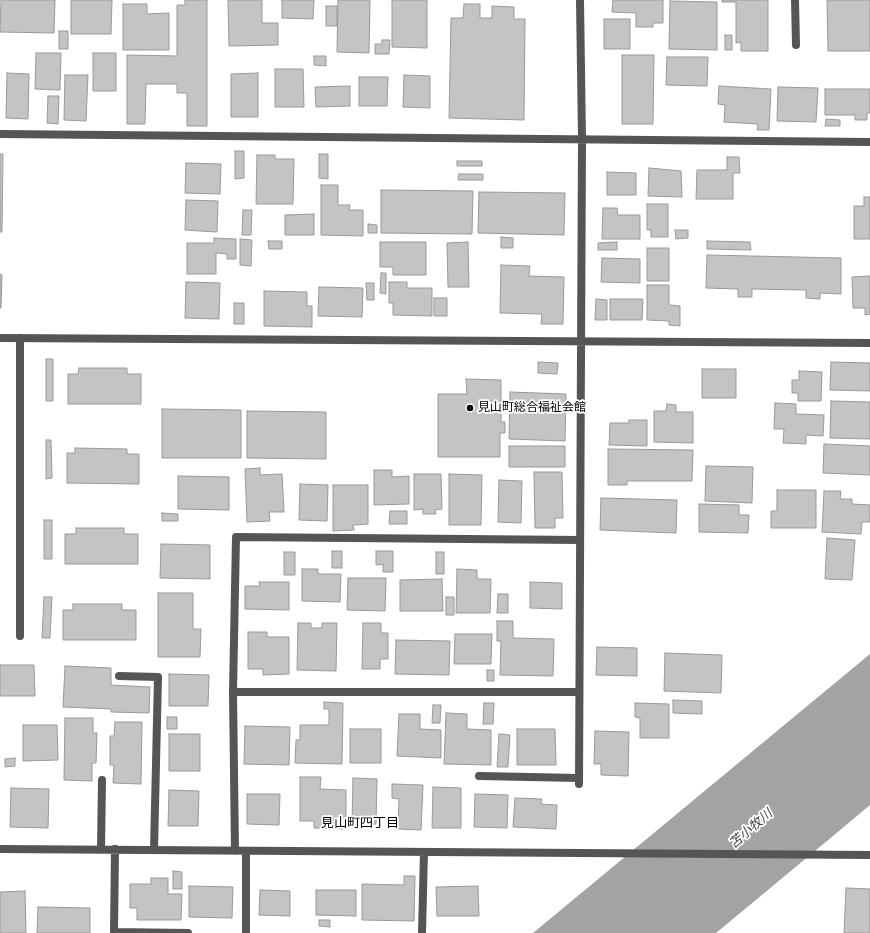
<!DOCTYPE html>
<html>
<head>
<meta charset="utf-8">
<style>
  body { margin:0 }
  canvas { display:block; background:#fff }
</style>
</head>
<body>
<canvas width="870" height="933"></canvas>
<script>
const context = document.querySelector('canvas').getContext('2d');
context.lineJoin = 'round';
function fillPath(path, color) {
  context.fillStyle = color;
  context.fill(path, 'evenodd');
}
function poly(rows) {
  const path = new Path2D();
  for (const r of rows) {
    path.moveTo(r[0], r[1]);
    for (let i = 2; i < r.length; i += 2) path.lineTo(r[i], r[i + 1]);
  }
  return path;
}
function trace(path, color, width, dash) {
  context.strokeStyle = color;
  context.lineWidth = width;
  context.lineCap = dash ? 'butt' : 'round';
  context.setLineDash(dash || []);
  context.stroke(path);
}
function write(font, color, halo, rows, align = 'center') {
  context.font = font + ' Manrope,"Noto Sans JP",sans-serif';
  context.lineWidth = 3.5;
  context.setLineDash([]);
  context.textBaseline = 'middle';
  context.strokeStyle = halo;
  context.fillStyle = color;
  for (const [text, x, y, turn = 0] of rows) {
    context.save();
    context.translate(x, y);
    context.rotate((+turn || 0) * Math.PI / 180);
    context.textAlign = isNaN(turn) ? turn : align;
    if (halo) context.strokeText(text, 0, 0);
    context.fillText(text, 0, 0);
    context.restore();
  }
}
fillPath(poly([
  [870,654,870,805,839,831,716,933,533,933]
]), '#a3a3a3');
const building = poly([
  [1,0,55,0,54,33,0,32,1,0],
  [71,0,112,0,111,34,71,34,71,0],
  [185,0,207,0,207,126,187,126,187,93,177,93,177,84,146,84,145,124,127,124,127,55,177,56,177,5,185,5,185,0],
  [228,0,262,0,262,23,278,23,278,45,229,46,228,0],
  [282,0,314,0,313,19,282,18,282,0],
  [338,0,370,0,369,53,337,52,338,0],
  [392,0,427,0,427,48,392,47,392,0],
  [613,0,663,0,663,23,653,23,653,27,636,27,636,13,612,12,613,0],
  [722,0,768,0,768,51,741,51,741,42,736,43,736,2,722,2,722,0],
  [827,0,870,0,870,51,828,51,827,0],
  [670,1,717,2,717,50,669,49,670,1],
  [123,4,147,4,147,14,169,13,169,50,123,50,123,4],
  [464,4,480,4,480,18,492,18,492,6,514,7,514,19,525,19,524,120,449,118,451,18,463,18,464,4],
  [326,6,337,6,337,26,326,26,326,6],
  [604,19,630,19,630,49,604,49,604,19],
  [59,31,68,31,68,49,59,49,59,31],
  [725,35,732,35,732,50,725,50,725,35],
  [382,40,390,40,389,54,375,54,375,44,382,44,382,40],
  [36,53,61,53,60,90,35,89,36,53],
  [93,53,116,53,116,91,93,91,93,53],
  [622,55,654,55,653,124,622,124,622,55],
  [314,56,326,56,326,66,314,65,314,56],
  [667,57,708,57,707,86,666,85,667,57],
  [275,69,303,69,304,107,275,107,275,69],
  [7,73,29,74,28,119,6,118,7,73],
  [258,73,258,117,231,117,231,74,258,73],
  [65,75,88,75,86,121,64,120,65,75],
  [404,75,430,76,430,108,403,107,404,75],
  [359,77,388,77,387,106,359,106,359,77],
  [350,86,350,106,316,107,315,87,350,86],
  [719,86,771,89,769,130,757,130,758,124,724,122,725,105,718,104,719,86],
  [778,87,818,88,816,122,777,121,778,87],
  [825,89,870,89,870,113,867,113,867,120,855,120,855,115,825,115,825,89],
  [48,96,59,96,58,124,47,123,48,96],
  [826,119,840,120,840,126,825,126,826,119],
  [235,151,244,151,244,178,235,179,235,151],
  [0,154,3,154,2,232,0,232,0,154],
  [319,154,328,154,328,179,319,178,319,154],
  [257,155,275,155,275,159,294,159,293,204,256,204,257,155],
  [727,157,739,157,740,173,733,173,733,199,696,199,697,170,727,170,727,157],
  [457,161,482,161,482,166,457,166,457,161],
  [186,163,221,164,220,194,185,193,186,163],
  [649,168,681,171,682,197,648,196,649,168],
  [607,172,636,173,636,195,607,195,607,172],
  [459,174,483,174,483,180,458,180,459,174],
  [321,185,338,185,338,205,350,205,349,210,363,210,363,236,321,235,321,185],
  [381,190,473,191,472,234,381,233,381,190],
  [479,192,565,193,564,235,478,233,479,192],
  [864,197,870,197,870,239,854,239,854,206,864,206,864,197],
  [186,200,218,201,217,232,185,230,186,200],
  [647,204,668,204,668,237,651,237,651,230,647,230,647,204],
  [603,208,617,208,618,215,640,215,640,239,602,239,603,208],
  [243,210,252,210,251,235,242,235,243,210],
  [314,214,314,235,285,235,285,215,314,214],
  [368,224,377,225,377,233,368,233,368,224],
  [675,230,688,230,688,238,676,239,675,230],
  [501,237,513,238,513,248,501,248,501,237],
  [214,238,236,239,236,259,227,259,227,254,216,253,216,274,187,274,187,243,214,243,214,238],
  [240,239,252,240,251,266,240,265,240,239],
  [268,241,282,241,282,249,269,249,268,241],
  [707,241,750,242,751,250,707,249,707,241],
  [380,242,426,242,426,275,393,275,393,267,380,267,380,242],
  [468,242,469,287,448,287,447,243,468,242],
  [617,242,617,250,598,250,598,243,617,242],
  [647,248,669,248,669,281,647,281,647,248],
  [707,255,841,258,841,294,820,293,820,299,806,298,806,290,752,289,752,297,738,297,738,289,706,288,707,255],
  [602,258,640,259,640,283,601,282,602,258],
  [501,265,530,266,529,276,564,277,563,324,541,324,542,314,500,313,501,265],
  [381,273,386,273,386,294,380,293,381,273],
  [0,274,2,275,1,308,0,308,0,274],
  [870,276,870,314,865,315,865,308,853,308,852,277,870,276],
  [186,282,220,283,219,319,185,318,186,282],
  [389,282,407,282,407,288,432,288,432,316,393,315,393,303,389,303,389,282],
  [366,283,374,283,374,300,367,300,366,283],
  [647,285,669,285,669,305,680,306,680,326,669,325,669,321,647,320,647,285],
  [319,287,363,288,362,317,318,316,319,287],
  [264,291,307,292,307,306,312,306,312,327,264,326,264,291],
  [434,298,447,298,447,316,434,316,434,298],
  [596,299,607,300,607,320,595,320,596,299],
  [610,299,643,299,642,320,610,320,610,299],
  [234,303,244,303,244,324,234,324,234,303],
  [46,359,53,359,53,401,46,401,46,359],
  [538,362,558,363,557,374,538,373,538,362],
  [831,362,870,363,870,391,830,390,831,362],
  [79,368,127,368,127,374,141,374,141,404,68,404,68,374,78,374,79,368],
  [702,369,736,369,736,398,702,398,702,369],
  [799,371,822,372,821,401,798,401,798,393,792,393,792,380,799,380,799,371],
  [466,379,501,380,501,422,505,422,505,433,500,433,500,457,438,457,438,394,467,394,466,379],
  [510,392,566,394,565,441,509,439,510,392],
  [831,401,870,402,870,439,830,438,831,401],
  [775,403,796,404,796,414,824,415,823,436,806,435,806,444,783,443,784,429,774,429,775,403],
  [667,404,676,405,676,412,693,412,693,443,654,442,654,411,666,411,667,404],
  [162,409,241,410,241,458,162,458,162,409],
  [247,411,326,412,326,459,247,458,247,411],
  [629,420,647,420,647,446,609,445,610,423,629,423,629,420],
  [46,440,51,440,52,478,46,479,46,440],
  [824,444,870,446,870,475,823,473,824,444],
  [509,446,565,446,565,467,509,467,509,446],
  [75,448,127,449,127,454,139,454,139,484,67,483,67,453,75,453,75,448],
  [608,449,693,450,692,481,627,481,627,485,608,485,608,449],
  [706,466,753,467,752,503,705,501,706,466],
  [260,468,260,475,282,474,284,512,269,512,270,521,247,522,245,469,260,468],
  [374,470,392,470,392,477,409,476,409,504,374,505,374,470],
  [534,472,562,472,563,518,555,518,555,528,535,528,534,472],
  [414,474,441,474,442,509,435,510,436,514,423,514,423,509,414,510,414,474],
  [449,474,482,475,481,525,449,525,449,474],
  [178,476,229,477,229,510,178,509,178,476],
  [499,480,522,481,521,523,498,522,499,480],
  [300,484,328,485,327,521,299,520,300,484],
  [333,485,368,485,368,524,353,525,354,530,333,531,333,485],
  [777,490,816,490,816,528,771,528,771,511,777,511,777,490],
  [824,491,841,491,840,499,852,499,852,504,870,505,870,522,862,522,861,534,822,532,824,491],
  [601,498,677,500,676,533,600,530,601,498],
  [699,504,739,505,739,515,749,515,748,533,699,532,699,504],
  [390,511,407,511,407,524,389,524,390,511],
  [162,513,178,514,178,521,162,521,162,513],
  [44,520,52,520,52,559,44,559,44,520],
  [76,528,124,528,124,534,138,534,138,564,65,564,65,534,76,534,76,528],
  [827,538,855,540,852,580,825,579,827,538],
  [161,544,210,545,210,579,160,578,161,544],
  [332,551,342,551,342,568,332,568,332,551],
  [376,551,393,551,393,572,383,572,383,564,376,565,376,551],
  [284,552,295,552,295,575,284,575,284,552],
  [436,552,444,552,444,574,436,574,436,552],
  [302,569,318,569,318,574,341,574,340,602,302,601,302,569],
  [457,569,477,570,477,579,491,579,490,613,456,613,457,569],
  [348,578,386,578,385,611,347,610,348,578],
  [442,579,443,611,400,611,400,580,442,579],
  [259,582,289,582,289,610,245,609,245,586,260,586,259,582],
  [530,582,562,583,562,609,530,608,530,582],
  [158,593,193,593,193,629,201,629,200,657,158,657,158,593],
  [498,594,508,594,508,613,497,613,498,594],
  [44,597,52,597,50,638,42,638,44,597],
  [446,597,454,597,454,615,446,615,446,597],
  [73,604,122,604,122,610,136,610,136,640,63,640,63,610,73,610,73,604],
  [497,621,513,621,513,638,554,639,553,676,500,675,501,641,497,641,497,621],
  [298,623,311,623,311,628,322,628,322,623,337,623,336,671,297,670,298,623],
  [363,623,381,623,381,633,388,633,388,659,380,659,380,669,362,669,363,623],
  [248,632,267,632,267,637,289,637,289,674,263,675,263,669,248,669,248,632],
  [455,634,492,634,491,664,454,664,455,634],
  [396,640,450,641,449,675,395,674,396,640],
  [597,647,637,648,637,676,596,675,597,647],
  [665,653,722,655,721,693,664,691,665,653],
  [0,665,34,665,35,696,0,696,0,665],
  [65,666,111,668,111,685,150,687,149,713,111,712,111,709,63,707,65,666],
  [487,670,494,670,494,681,487,681,487,670],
  [169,674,209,675,208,706,169,706,169,674],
  [673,700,702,701,702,714,673,713,673,700],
  [324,702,343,703,342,764,295,763,296,740,300,740,300,725,329,725,329,709,324,709,324,702],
  [484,703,494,703,493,724,483,724,484,703],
  [635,703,669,704,669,738,640,738,640,718,635,717,635,703],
  [433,705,441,705,440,723,432,723,433,705],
  [446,713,467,714,467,729,491,730,491,765,444,764,446,713],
  [399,714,420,714,420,729,441,730,441,758,397,756,399,714],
  [167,717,177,717,177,729,167,729,167,717],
  [65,718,93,718,93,733,97,733,96,763,92,763,92,781,64,780,65,718],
  [115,722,142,722,141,784,113,783,114,765,110,765,110,736,114,736,115,722],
  [23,725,57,725,58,760,23,761,23,725],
  [245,726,290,727,289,765,244,764,245,726],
  [350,729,381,729,381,763,350,763,350,729],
  [517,729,555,729,556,765,517,765,517,729],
  [595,731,629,732,628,776,601,775,601,764,594,764,595,731],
  [169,734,200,734,200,771,169,771,169,734],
  [499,734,510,735,508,767,497,767,499,734],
  [15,758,15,766,5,767,5,759,15,758],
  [300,777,321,777,320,789,346,790,346,829,314,828,314,821,300,821,300,777],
  [353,778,377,779,376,824,352,824,353,778],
  [392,784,423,785,421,830,398,829,399,799,392,798,392,784],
  [433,787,461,788,461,828,432,828,433,787],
  [11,788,49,789,48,828,10,827,11,788],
  [169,790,199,791,198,826,168,826,169,790],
  [247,794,280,794,279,825,247,824,247,794],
  [475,794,508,795,507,828,474,827,475,794],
  [515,798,542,799,541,804,557,805,556,829,513,827,515,798],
  [173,871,182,872,182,889,173,889,173,871],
  [404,876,415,876,414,921,362,920,362,884,404,885,404,876],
  [151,878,168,878,168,894,182,894,181,920,137,920,137,908,130,908,130,884,151,884,151,878],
  [189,886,233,887,232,918,189,917,189,886],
  [478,886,479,916,437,916,436,887,478,886],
  [846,888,870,889,870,933,844,933,846,888],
  [260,890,290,891,290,916,259,915,260,890],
  [316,890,356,890,356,916,316,915,316,890],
  [25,891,26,933,0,933,0,892,25,891],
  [38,907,90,908,90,933,37,933,38,907],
  [319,920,330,920,330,927,319,926,319,920]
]);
fillPath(building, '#c4c4c4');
trace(building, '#999', 1);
trace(poly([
  [795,0,796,45],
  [20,636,20,338],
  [119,676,158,677,154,850],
  [479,776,579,778],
  [101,849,102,780]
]), '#555', 8);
trace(poly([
  [0,134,870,142],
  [0,338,870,343],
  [233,692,578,692],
  [579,784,582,139,580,0],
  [0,849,870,855],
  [235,851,233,692,236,537,580,540],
  [246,851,246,933],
  [114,932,188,933],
  [114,933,115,849],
  [422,933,424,852]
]), '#555', 8);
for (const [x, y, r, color] of [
  [470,408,4,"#000"]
]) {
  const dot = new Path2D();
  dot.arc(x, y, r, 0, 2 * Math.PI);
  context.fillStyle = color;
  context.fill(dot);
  trace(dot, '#fff', 1.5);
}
write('12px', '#000', '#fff', [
  ["見山町総合福祉会館",478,408]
], 'left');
write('13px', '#000', '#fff', [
  ["見山町四丁目",360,823]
]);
write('italic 13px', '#444', '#fff', [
  ["苫小牧川",751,829,-41]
]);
</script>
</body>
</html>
